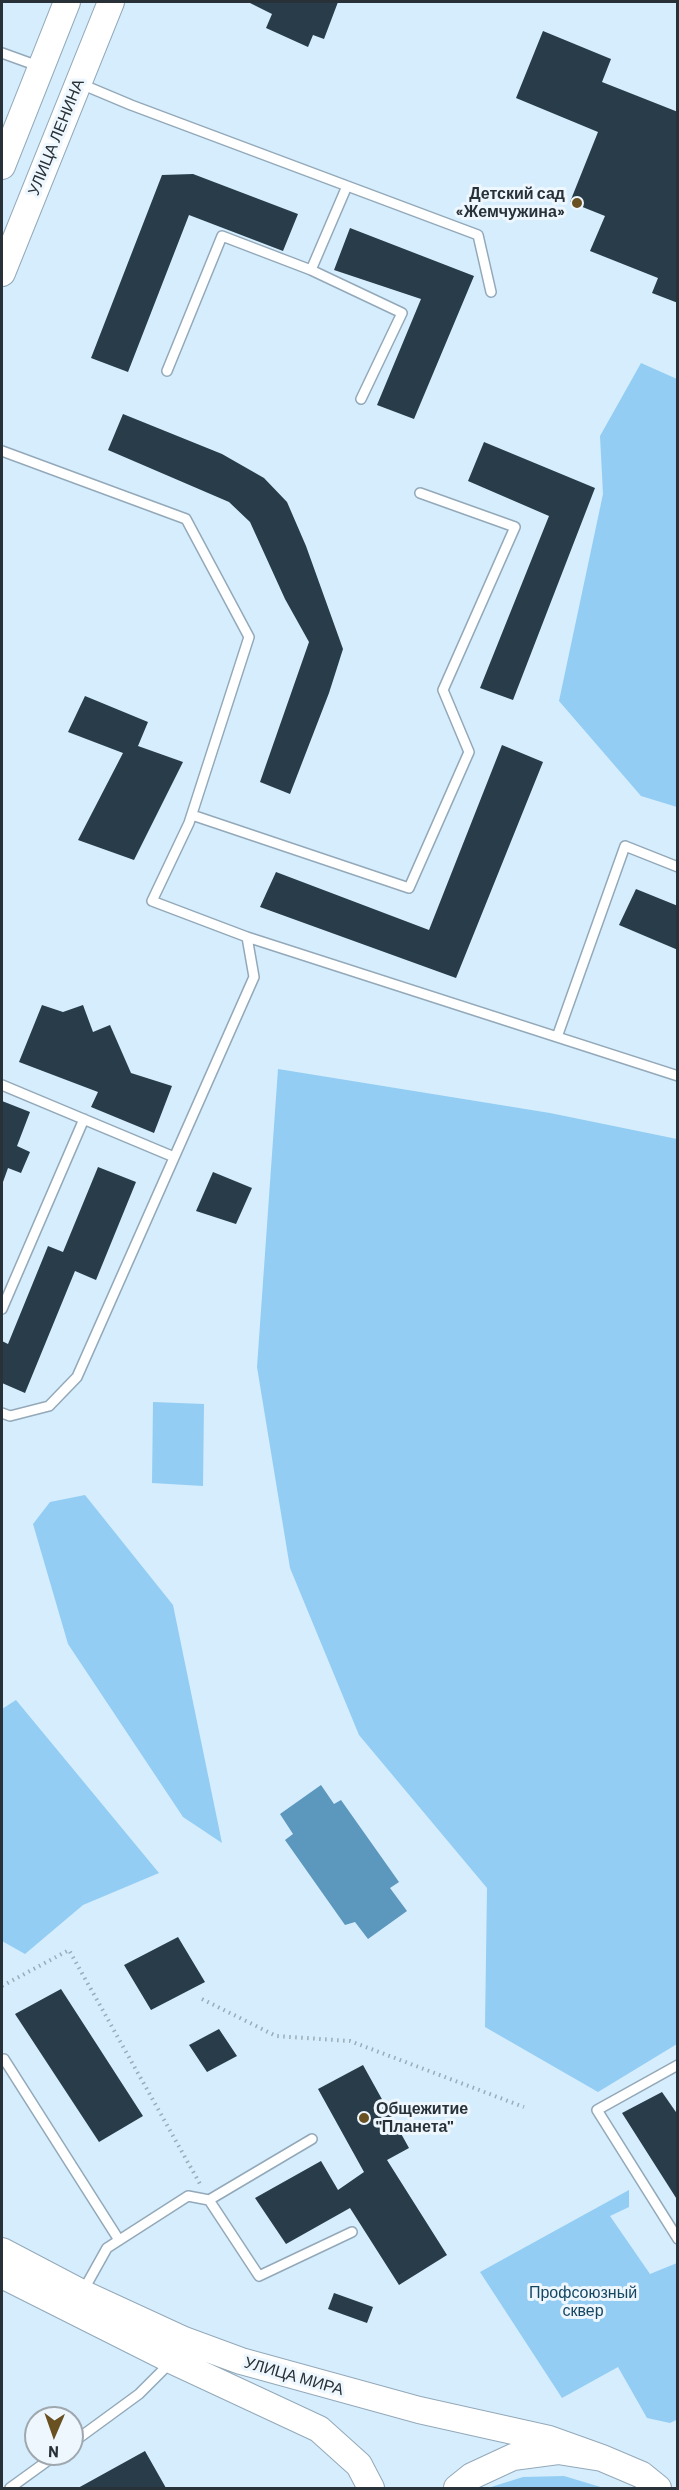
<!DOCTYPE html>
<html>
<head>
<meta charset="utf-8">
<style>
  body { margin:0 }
  #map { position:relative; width:679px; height:2490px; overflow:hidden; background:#d5edfd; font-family:Barlow,sans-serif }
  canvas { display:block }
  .frame { position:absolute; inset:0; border:3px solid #283137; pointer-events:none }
  .north { position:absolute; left:24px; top:2406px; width:60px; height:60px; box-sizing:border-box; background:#eef7fe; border:2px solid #9fa8ae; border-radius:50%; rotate:182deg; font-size:16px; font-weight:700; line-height:24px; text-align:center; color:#283137 }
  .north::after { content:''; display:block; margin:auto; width:21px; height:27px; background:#6a5122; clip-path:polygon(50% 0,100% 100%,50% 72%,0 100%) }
</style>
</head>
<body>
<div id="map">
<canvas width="679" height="2490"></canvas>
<div class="frame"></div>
<div class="north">N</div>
</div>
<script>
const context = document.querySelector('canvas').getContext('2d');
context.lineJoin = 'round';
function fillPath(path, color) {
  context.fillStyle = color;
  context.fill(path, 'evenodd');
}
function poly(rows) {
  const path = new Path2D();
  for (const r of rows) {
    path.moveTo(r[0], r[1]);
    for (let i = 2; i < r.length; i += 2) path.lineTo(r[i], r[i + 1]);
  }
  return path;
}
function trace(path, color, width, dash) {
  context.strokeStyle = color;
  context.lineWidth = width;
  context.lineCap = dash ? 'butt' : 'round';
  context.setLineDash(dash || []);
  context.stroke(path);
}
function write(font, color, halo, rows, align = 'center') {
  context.font = font + ' Barlow,sans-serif';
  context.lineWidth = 6;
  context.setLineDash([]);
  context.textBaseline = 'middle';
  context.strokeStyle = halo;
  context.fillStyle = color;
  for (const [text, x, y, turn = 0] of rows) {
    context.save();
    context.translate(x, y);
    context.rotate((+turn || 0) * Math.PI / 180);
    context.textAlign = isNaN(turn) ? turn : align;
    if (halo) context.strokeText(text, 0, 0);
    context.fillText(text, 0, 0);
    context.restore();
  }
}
fillPath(poly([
  [641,363,677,379,677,807,641,796,559,701,603,494,600,436],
  [278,1069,550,1113,677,1139,677,2044,598,2092,485,2027,487,1888,359,1735,290,1568,257,1367],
  [153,1402,204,1404,203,1486,152,1483],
  [85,1495,173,1605,222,1843,183,1817,68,1644,33,1524,50,1502],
  [16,1700,159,1873,83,1905,25,1954,2,1941,2,1709],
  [629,2190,629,2207,610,2216,650,2274,677,2263,678,2419,670,2423,647,2418,618,2367,562,2398,480,2272],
  [564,2476,604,2488,488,2488,523,2477]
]), '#93cdf4');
fillPath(poly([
  [321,1785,334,1804,341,1800,399,1882,390,1888,407,1911,368,1939,355,1922,345,1925,285,1840,293,1834,280,1814]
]), '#5c97bd');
fillPath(poly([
  [248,2,338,2,324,39,313,35,308,47,266,28,272,14],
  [543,31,611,59,602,82,678,112,678,303,652,293,658,278,590,251,605,216,570,202,598,132,516,98],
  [193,174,298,214,283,251,189,215,128,372,91,358,162,175],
  [350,228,474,276,414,419,377,405,421,299,334,270],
  [123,414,222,454,264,478,287,502,306,546,343,649,329,693,290,794,260,782,309,642,285,599,250,522,229,502,108,450],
  [484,442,595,488,513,700,480,688,549,516,468,481],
  [85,696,148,722,138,746,183,762,134,860,78,840,123,753,68,732],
  [502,745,543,762,456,978,260,907,276,872,429,930],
  [636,889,678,906,678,950,619,925],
  [42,1005,63,1012,83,1005,93,1032,110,1025,131,1073,172,1086,154,1133,91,1107,98,1092,19,1062],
  [2,1101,30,1112,17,1146,30,1152,21,1173,8,1168,3,1182],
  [98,1167,136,1182,96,1280,75,1271,25,1393,2,1383,2,1341,8,1344,48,1246,63,1252],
  [213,1172,252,1188,236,1224,196,1211],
  [178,1937,205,1982,151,2010,124,1965],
  [61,1989,143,2116,99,2142,15,2014],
  [219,2029,237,2056,207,2072,189,2045],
  [363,2065,409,2148,387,2160,447,2255,399,2285,350,2208,286,2244,255,2198,321,2161,338,2190,364,2172,318,2089],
  [662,2092,678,2115,678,2201,622,2113],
  [334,2293,373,2307,367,2323,328,2309],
  [145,2451,166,2488,78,2488]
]), '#283c49');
const service = poly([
  [2,53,38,66],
  [81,84,131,105,478,235,491,292],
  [347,186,311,270,402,313,361,399],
  [167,371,222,236,311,270],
  [2,451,186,519,249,637,189,823,152,901,247,937,254,977,77,1377,49,1406,10,1416,2,1413],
  [192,815,409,888,469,752,443,690,515,527,420,493],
  [247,937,678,1076],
  [557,1037,625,846,678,867],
  [2,1085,174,1157],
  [2,1309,84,1119],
  [2,2061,4,2059,119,2240],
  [678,2065,597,2110,678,2239],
  [209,2200,259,2276,352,2232],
  [83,2291,107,2248,188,2196,209,2200,312,2139],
  [72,2443,139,2394,171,2362],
  [10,2488,57,2454]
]);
const secondary = poly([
  [2,166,67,2],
  [2,273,111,2],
  [2,2251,82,2293,184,2340,241,2361,419,2410,549,2439,602,2458],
  [2,2275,173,2361,319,2429,359,2465,371,2488],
  [457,2488,472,2476,513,2457,558,2451,602,2458,642,2475,658,2488]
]);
trace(service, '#93a9b9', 12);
trace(secondary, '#93a9b9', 28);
trace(poly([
  [2,1986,69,1950,200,2184],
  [202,1999,276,2036,350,2041,524,2107]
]), '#99acb9', 4, [1.5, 4.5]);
trace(service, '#fff', 9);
trace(secondary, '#fff', 26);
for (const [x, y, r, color] of [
  [577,203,6,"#6a5122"],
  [364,2118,6,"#6a5122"]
]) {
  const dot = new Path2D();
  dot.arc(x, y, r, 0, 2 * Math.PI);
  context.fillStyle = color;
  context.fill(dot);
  trace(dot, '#eef7fe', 2);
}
write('16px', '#283137', '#eef7fe', [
  ["УЛИЦА ЛЕНИНА",56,137,-68],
  ["УЛИЦА МИРА",294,2376,16]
]);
write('bold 16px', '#283137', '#eef7fe', [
  ["Детский сад",565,194],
  ["«Жемчужина»",565,212],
  ["Общежитие",376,2109,"left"],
  ["\"Планета\"",376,2127,"left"]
], 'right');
write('16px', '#174661', '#eef7fe', [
  ["Профсоюзный",583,2293],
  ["сквер",583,2311]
]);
</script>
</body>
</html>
